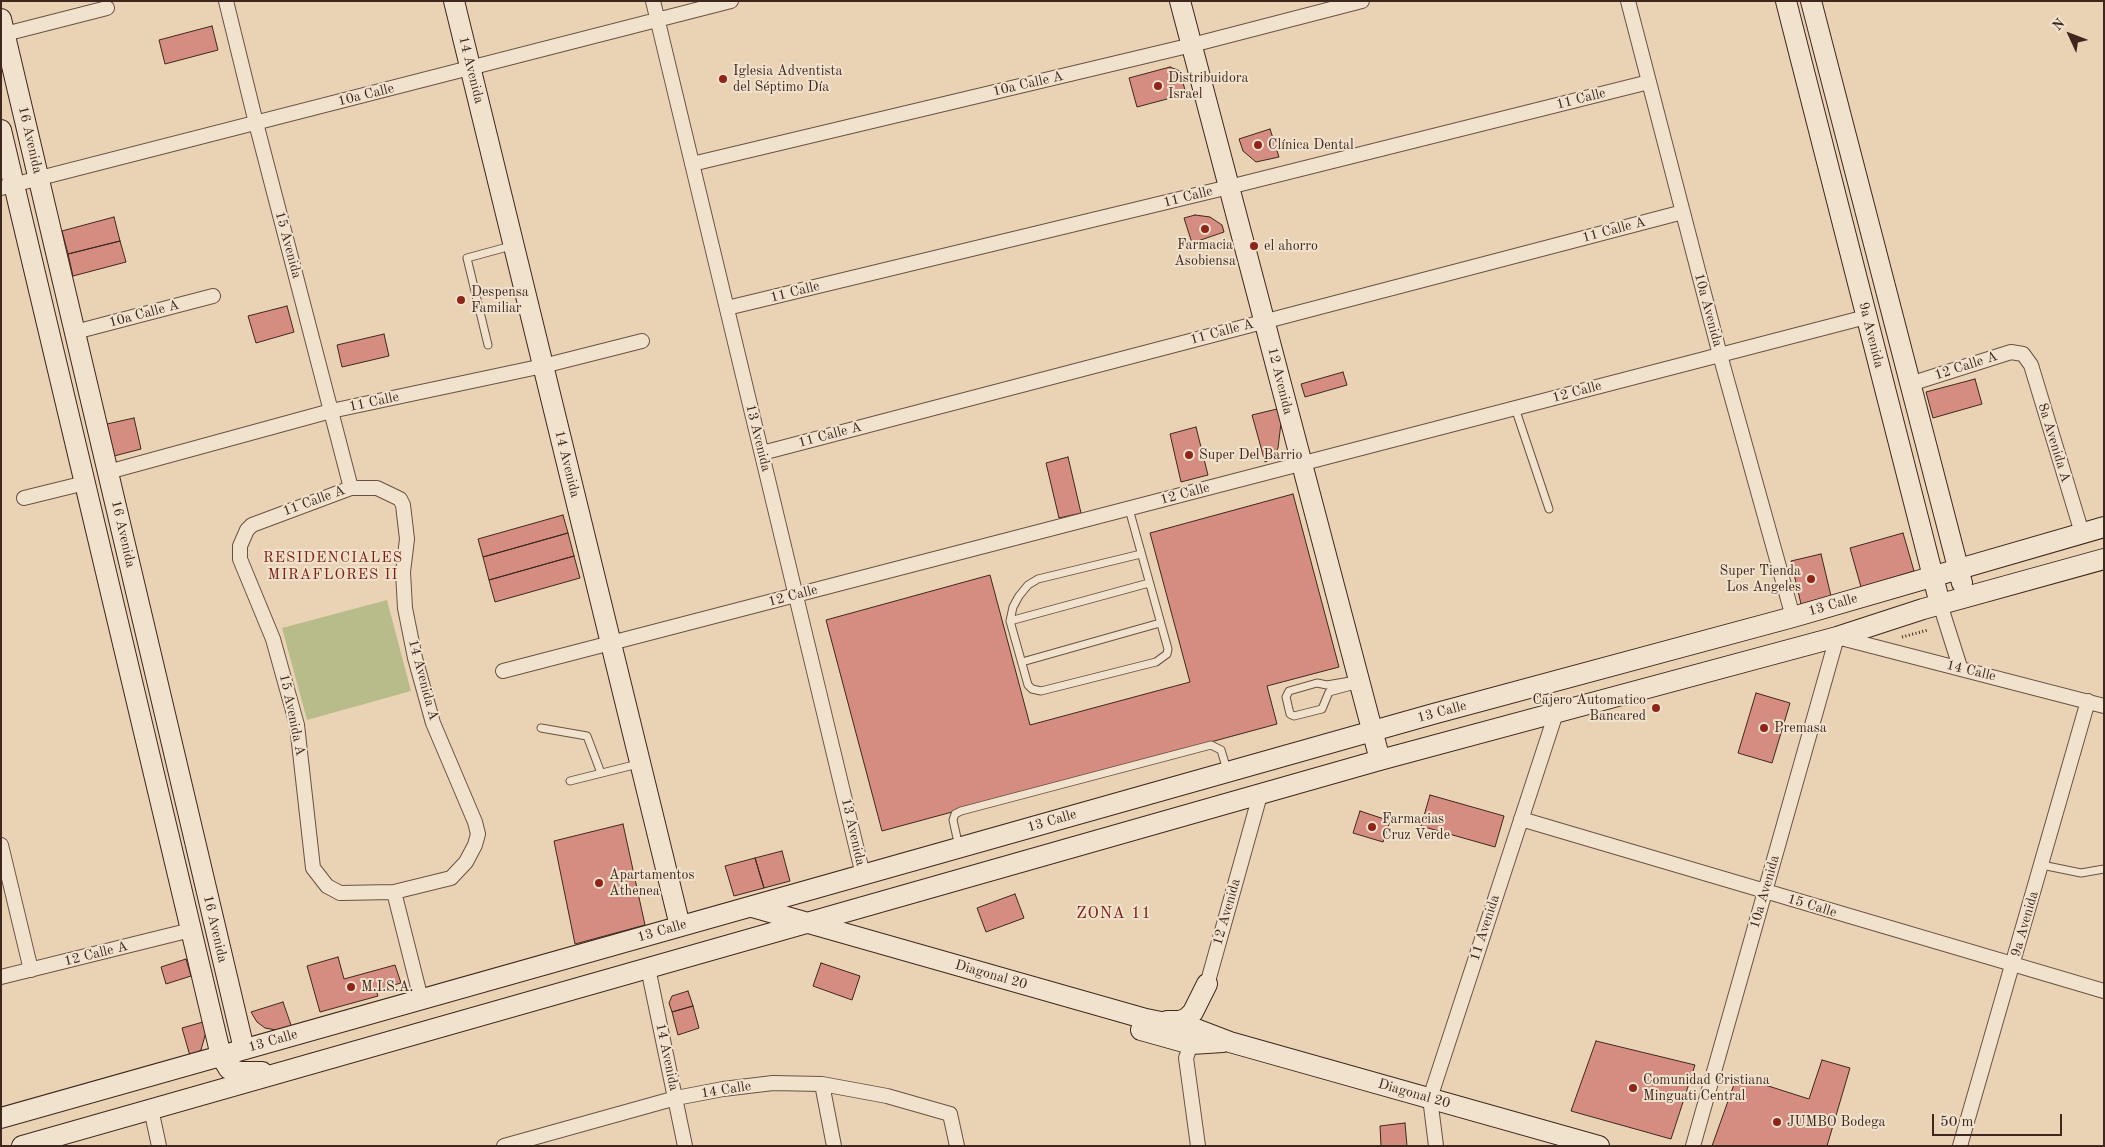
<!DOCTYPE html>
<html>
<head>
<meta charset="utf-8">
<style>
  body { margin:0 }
  #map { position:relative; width:2105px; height:1147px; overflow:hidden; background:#e9d3b4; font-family:"Old Standard TT",serif }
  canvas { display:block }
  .frame { position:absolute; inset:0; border:2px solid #3f271d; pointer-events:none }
  .north { position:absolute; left:2045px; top:10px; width:50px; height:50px; -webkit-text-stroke:4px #f1e2ce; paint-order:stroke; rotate:313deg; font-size:14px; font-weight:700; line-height:20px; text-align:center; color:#3f271d }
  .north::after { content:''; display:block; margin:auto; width:18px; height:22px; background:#3f271d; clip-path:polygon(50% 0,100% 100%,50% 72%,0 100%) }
  .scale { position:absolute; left:1932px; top:1114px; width:130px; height:22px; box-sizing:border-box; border:2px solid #3f271d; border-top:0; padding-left:6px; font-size:15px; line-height:18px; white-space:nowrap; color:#3f271d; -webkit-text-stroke:4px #f1e2ce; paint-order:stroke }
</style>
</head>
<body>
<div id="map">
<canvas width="2105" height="1147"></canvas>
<div class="frame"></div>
<div class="north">N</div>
<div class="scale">50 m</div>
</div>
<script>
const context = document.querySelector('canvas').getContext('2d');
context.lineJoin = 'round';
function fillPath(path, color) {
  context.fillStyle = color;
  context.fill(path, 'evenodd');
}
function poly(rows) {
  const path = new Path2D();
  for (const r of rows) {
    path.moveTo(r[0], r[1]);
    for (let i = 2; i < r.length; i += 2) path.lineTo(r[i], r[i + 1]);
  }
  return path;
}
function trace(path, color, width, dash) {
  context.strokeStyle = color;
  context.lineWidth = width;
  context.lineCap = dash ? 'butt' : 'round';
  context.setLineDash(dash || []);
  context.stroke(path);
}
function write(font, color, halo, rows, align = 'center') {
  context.font = font + ' "Old Standard TT",serif';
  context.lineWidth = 4;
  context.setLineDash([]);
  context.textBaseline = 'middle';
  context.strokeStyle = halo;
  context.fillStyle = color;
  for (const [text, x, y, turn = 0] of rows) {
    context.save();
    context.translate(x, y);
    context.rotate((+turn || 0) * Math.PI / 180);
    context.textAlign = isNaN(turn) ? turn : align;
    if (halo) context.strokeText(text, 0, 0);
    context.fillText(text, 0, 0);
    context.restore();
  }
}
fillPath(poly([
  [387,600,411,691,307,720,282,628]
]), '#b8bc8b');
const building = poly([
  [212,26,218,50,165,64,159,40,212,26],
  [1170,67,1180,71,1186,94,1137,107,1129,78,1170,67],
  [1270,129,1279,157,1256,162,1243,151,1239,139,1270,129],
  [1195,215,1210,217,1222,225,1224,232,1192,243,1184,218,1195,215],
  [114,217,120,241,68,254,62,231,114,217],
  [120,241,126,262,73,276,68,254,120,241],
  [287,306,294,332,256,343,248,316,287,306],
  [384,334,389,356,342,367,337,345,384,334],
  [1343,372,1347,385,1305,397,1301,384,1343,372],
  [1975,379,1982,404,1933,418,1926,392,1975,379],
  [1277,409,1281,423,1278,448,1273,458,1265,462,1252,415,1277,409],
  [134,418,141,449,114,456,107,424,134,418],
  [1196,427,1208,475,1181,482,1170,434,1196,427],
  [1068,457,1081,513,1059,518,1046,463,1068,457],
  [1293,494,1339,667,1267,686,1277,724,882,831,826,620,990,575,1030,725,1190,682,1150,533,1293,494],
  [563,515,568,533,483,557,478,539,563,515],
  [568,533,574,556,489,580,483,557,568,533],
  [1903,533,1914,571,1861,587,1850,548,1903,533],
  [1821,554,1831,596,1801,604,1791,561,1821,554],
  [574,556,580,578,495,602,489,580,574,556],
  [1756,693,1790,703,1772,763,1738,753,1756,693],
  [1430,795,1504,816,1495,847,1421,826,1430,795],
  [1360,811,1390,821,1383,842,1353,833,1360,811],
  [623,824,645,925,575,944,554,841,623,824],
  [782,851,790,881,764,888,755,858,782,851],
  [755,858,764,888,734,896,725,866,755,858],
  [1015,894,1024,918,986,932,977,908,1015,894],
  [338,957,344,979,395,965,401,983,376,990,378,996,320,1012,307,966,338,957],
  [186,959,191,976,166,984,161,967,186,959],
  [821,963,860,976,852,1000,813,986,821,963],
  [688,991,693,1006,672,1012,669,1003,672,996,688,991],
  [283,1002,292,1028,282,1031,265,1028,257,1022,251,1012,283,1002],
  [693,1006,699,1028,678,1035,672,1012,693,1006],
  [203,1022,206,1032,201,1050,190,1056,182,1028,203,1022],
  [1596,1041,1695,1065,1671,1139,1571,1111,1596,1041],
  [1822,1060,1850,1068,1827,1146,1712,1146,1737,1076,1809,1099,1822,1060],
  [1405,1123,1407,1146,1381,1146,1380,1126,1405,1123]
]);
fillPath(building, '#d58d81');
trace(building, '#3f271d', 1);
const lane = poly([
  [488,345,467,258,511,246],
  [1515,408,1549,509],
  [1129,509,1168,649,1167,654,1156,662,1041,691,1032,689,1028,685,1010,621,1013,607,1019,596,1028,585,1038,579,1141,554],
  [1010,621,1149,583],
  [1022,662,1160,623],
  [1356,680,1327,685,1317,683,1289,691,1286,697,1290,714,1294,716,1322,709,1329,692,1359,684],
  [541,728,587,736,601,773],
  [570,781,638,764],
  [959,847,953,820,955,814,961,811,1211,745,1221,750,1227,770],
  [2042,865,2081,873,2104,869]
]);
const street = poly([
  [226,1,256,123,351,488],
  [653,1,863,875],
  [1628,1,1720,355,1793,617],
  [5,34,107,8],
  [692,164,1192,45,1362,1],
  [1,188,731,1],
  [727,308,1229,187,1649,82],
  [75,332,213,296],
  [1910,384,2011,352,2023,354,2031,365,2082,533],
  [762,453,1683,212],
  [108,472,331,411,543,366,642,341],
  [351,488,377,488,400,499,403,505,407,539,403,572,405,608,415,658,433,723,475,822,478,834,475,845,466,862,451,878,394,892,340,893,327,886,313,868,297,725,273,639,240,559,240,546,247,530,252,525,351,488],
  [24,498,85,483],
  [1940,604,1960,667],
  [503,671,1866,317],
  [1521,819,2104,991],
  [1,845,31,970],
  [394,892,421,999],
  [648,968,685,1146],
  [1,977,191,930],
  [1205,992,1260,795],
  [1191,1044,1186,1058,1198,1146],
  [822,1084,834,1146],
  [151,1109,159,1146],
  [504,1146,676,1098,723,1089,773,1083,822,1084,887,1096,950,1114,957,1146],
  [1436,1146,1430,1098,1556,713],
  [1693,1146,1837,637,2104,706],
  [1960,1146,2088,701]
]);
const secondary = poly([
  [454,1,680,926],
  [1180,1,1380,760],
  [1786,1,1940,604],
  [1811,1,1962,583],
  [1,19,244,1049],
  [1,130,221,1056,229,1069,240,1072,262,1072],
  [752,907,1146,1019,1196,1029,1230,1042,1599,1146],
  [1167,1021,1180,1021,1187,1018,1193,1012,1207,984],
  [1141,1030,1191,1044,1223,1042],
  [1,1118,1433,714,1793,617,2104,527],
  [22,1146,1380,760,1837,637,1923,609,2104,559]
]);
trace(lane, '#6a5243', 9);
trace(street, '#6a5243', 16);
trace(secondary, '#3f271d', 22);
trace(poly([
  [1902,637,1928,630]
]), '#3f271d', 3, [1, 2.5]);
trace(lane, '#f1e2ce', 7);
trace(street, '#f1e2ce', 14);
trace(secondary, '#f1e2ce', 20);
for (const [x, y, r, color] of [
  [723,79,5,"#8f2418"],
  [1158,86,5,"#8f2418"],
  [1258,145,5,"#8f2418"],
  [1205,229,5,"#8f2418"],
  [1254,246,5,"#8f2418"],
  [461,300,5,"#8f2418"],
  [1189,455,5,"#8f2418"],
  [1811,579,5,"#8f2418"],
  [1656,708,5,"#8f2418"],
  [1764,728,5,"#8f2418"],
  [1372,827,5,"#8f2418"],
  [599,883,5,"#8f2418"],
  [351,987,5,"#8f2418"],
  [1633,1088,5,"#8f2418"],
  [1777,1122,5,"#8f2418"]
]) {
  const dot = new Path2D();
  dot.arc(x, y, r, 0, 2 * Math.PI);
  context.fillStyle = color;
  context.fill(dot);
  trace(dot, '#f1e2ce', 2);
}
write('14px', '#3f271d', '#f1e2ce', [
  ["14 Avenida",471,70,76],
  ["10a Calle A",1028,84,-13],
  ["10a Calle",366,95,-14],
  ["11 Calle",1581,99,-14],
  ["16 Avenida",30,140,77],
  ["11 Calle",1188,197,-14],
  ["11 Calle A",1614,230,-15],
  ["15 Avenida",288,245,75],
  ["11 Calle",795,292,-14],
  ["10a Avenida",1708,310,75],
  ["10a Calle A",144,314,-15],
  ["11 Calle A",1222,332,-15],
  ["9a Avenida",1871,335,76],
  ["12 Calle A",1966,366,-18],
  ["12 Avenida",1280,381,76],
  ["12 Calle",1577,392,-15],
  ["11 Calle",374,402,-12],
  ["11 Calle A",830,435,-15],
  ["13 Avenida",758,438,76],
  ["8a Avenida A",2054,443,73],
  ["14 Avenida",567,464,76],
  ["12 Calle",1185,494,-15],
  ["11 Calle A",314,501,-20],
  ["16 Avenida",123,534,77],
  ["12 Calle",793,596,-15],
  ["13 Calle",1833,605,-16],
  ["14 Calle",1971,671,14],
  ["14 Avenida A",423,680,75],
  ["13 Calle",1442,712,-15],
  ["15 Avenida A",292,715,78],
  ["13 Calle",1052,821,-16],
  ["13 Avenida",853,832,77],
  ["10a Avenida",1765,892,-74],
  ["15 Calle",1812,906,17],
  ["12 Avenida",1227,912,-74],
  ["9a Avenida",2025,924,-74],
  ["11 Avenida",1485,928,-72],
  ["16 Avenida",215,929,77],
  ["13 Calle",662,931,-16],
  ["12 Calle A",96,954,-14],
  ["Diagonal 20",991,975,16],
  ["13 Calle",273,1041,-16],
  ["14 Avenida",667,1057,78],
  ["14 Calle",726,1090,-9],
  ["Diagonal 20",1414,1094,16]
]);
write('14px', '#3f271d', '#f1e2ce', [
  ["Iglesia Adventista",733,71],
  ["del Séptimo Día",733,87],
  ["Distribuidora",1168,78],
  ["Israel",1168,94],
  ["Clínica Dental",1268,145],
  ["Farmacia",1205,245,"center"],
  ["Asobiensa",1205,261,"center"],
  ["el ahorro",1264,246],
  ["Despensa",471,292],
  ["Familiar",471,308],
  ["Super Del Barrio",1199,455],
  ["Super Tienda",1801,571,"right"],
  ["Los Angeles",1801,587,"right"],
  ["Cajero Automatico",1646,700,"right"],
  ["Bancared",1646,716,"right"],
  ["Premasa",1774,728],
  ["Farmacias",1382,819],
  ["Cruz Verde",1382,835],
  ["Apartamentos",609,875],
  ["Athenea",609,891],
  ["M.I.S.A.",361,987],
  ["Comunidad Cristiana",1643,1080],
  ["Minguati Central",1643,1096],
  ["JUMBO Bodega",1787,1122]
], 'left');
context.letterSpacing = '1px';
write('15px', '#7a1f14', '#f1e2ce', [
  ["RESIDENCIALES",333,558],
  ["MIRAFLORES II",333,575]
]);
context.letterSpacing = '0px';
context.letterSpacing = '1px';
write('16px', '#7a1f14', '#f1e2ce', [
  ["ZONA 11",1114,914]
]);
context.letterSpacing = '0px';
</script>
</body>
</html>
